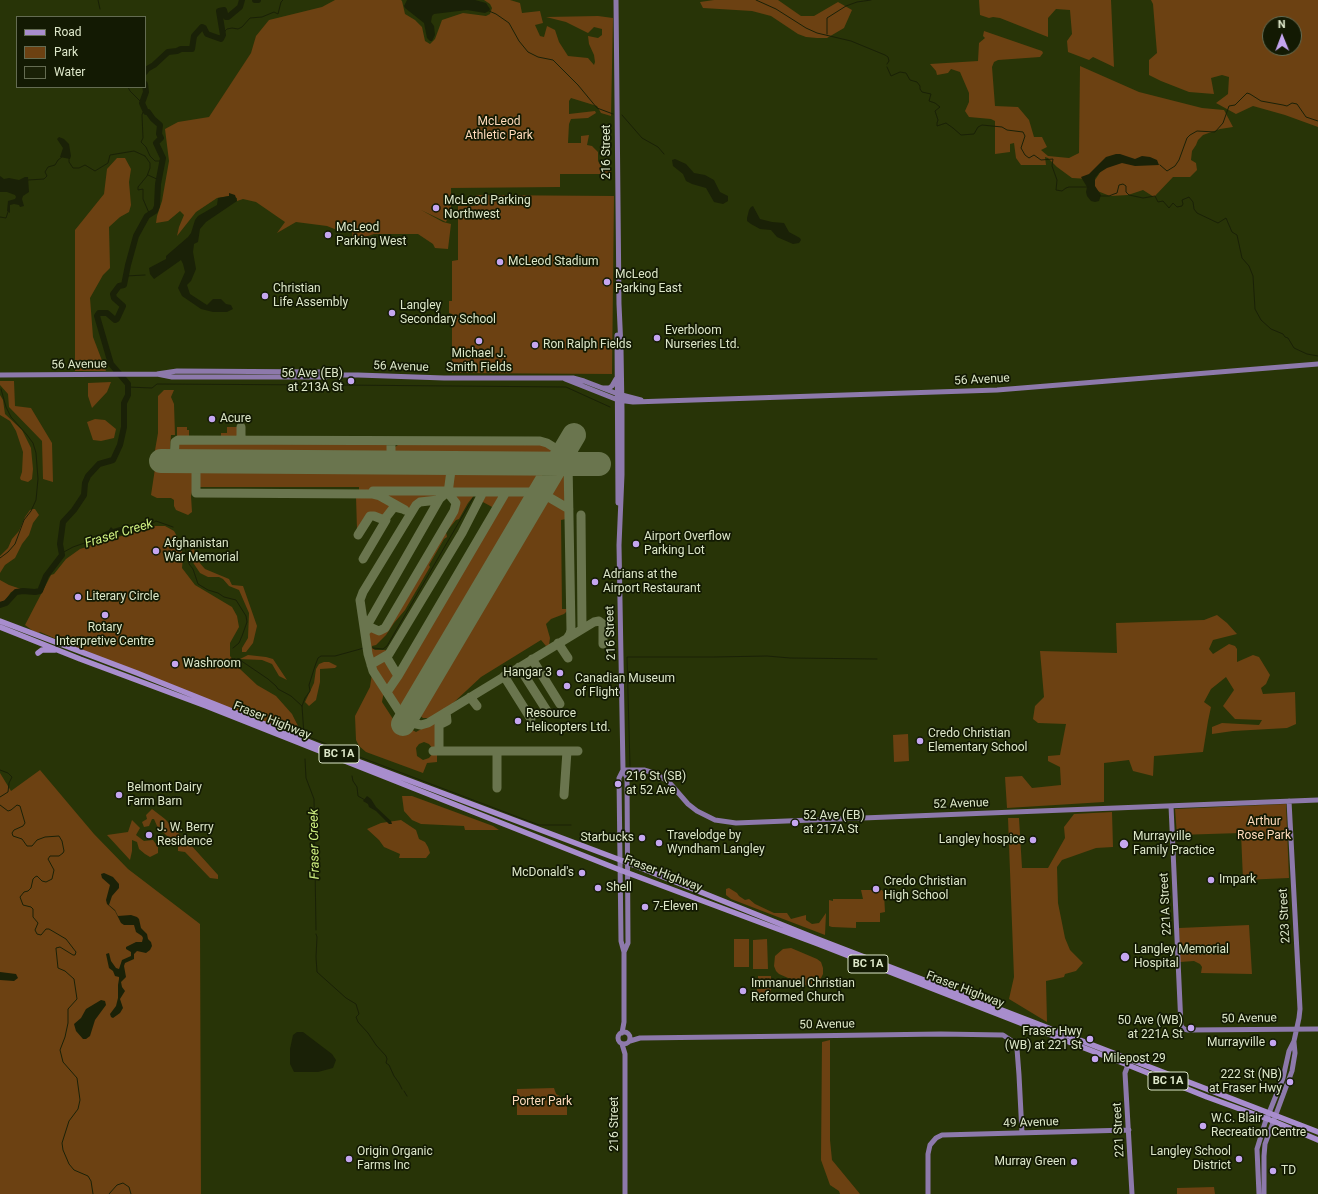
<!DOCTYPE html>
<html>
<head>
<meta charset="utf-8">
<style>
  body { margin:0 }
  #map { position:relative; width:1318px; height:1194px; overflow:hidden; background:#283407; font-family:Roboto,sans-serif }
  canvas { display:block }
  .legend { position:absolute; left:16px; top:16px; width:130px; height:72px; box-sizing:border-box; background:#131a03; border:1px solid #646c52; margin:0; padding:5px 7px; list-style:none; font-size:12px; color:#dde7c9 }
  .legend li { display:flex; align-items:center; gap:8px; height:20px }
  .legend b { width:20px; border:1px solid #646c52 }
  .north { position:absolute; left:1262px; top:16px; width:40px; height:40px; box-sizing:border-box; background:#131a03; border:1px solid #646c52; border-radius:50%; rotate:359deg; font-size:11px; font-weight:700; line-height:16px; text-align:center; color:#dde7c9 }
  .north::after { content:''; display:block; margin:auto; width:14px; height:18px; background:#c5a6f0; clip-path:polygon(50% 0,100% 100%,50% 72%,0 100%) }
</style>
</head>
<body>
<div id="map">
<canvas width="1318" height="1194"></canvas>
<ul class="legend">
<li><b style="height:5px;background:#a88dcd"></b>Road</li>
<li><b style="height:11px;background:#6c4112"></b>Park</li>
<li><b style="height:11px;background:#1a2107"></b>Water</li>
</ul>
<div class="north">N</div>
</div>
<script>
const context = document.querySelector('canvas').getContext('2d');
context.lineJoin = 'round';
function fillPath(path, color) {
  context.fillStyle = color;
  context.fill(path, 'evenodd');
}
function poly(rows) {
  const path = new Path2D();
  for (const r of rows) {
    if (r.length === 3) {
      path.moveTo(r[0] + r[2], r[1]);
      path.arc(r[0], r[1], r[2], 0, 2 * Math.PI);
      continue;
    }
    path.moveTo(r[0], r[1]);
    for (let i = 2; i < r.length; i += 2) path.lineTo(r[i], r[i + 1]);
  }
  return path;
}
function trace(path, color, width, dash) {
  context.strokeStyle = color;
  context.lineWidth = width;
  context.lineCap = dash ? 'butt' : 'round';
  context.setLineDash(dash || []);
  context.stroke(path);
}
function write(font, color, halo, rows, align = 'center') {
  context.font = font + ' Roboto,sans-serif';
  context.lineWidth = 3.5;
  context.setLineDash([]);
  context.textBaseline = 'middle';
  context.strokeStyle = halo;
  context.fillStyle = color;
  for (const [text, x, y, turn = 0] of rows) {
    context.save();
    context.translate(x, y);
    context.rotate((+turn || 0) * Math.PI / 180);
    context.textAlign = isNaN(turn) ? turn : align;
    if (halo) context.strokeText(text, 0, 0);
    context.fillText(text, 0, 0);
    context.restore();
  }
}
fillPath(poly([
  [335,0,401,0,402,1,405,14,415,20,422,27,425,41,430,44,435,39,442,20,463,13,486,16,490,14,492,8,490,4,484,0,510,0,520,3,522,13,540,11,543,23,535,25,540,36,544,37,547,26,555,30,559,42,568,56,588,58,594,65,595,62,594,55,589,44,588,36,598,38,602,35,602,29,594,27,588,33,566,22,546,17,598,16,613,18,611,116,601,113,597,106,571,98,569,101,569,114,595,111,596,113,588,118,571,119,569,124,568,143,581,143,581,136,589,135,587,145,592,146,598,152,598,161,602,168,611,167,611,172,607,174,560,174,560,187,451,188,451,211,446,222,421,210,443,222,451,224,448,249,435,248,433,244,418,234,374,234,353,241,352,230,337,230,327,226,296,222,277,233,285,222,256,202,243,199,237,201,237,198,229,196,217,198,196,212,177,236,179,227,184,215,180,211,168,221,156,223,157,216,162,201,169,161,165,129,178,122,209,117,251,53,256,36,269,20,322,7],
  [714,0,778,0,801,16,814,16,838,2,852,10,844,28,827,38,817,38,806,37,798,34,771,16,752,11,703,8,700,2],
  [979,0,1111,0,1114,67,1093,57,1089,60,1068,52,1067,41,1072,34,1070,10,1056,9,1048,18,1048,37,1000,18,993,17,989,18,980,15],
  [1151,0,1318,0,1318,127,1285,115,1253,106,1236,114,1216,103,1228,94,1229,77,1222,75,1211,78,1214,94,1189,92,1161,81,1149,75,1149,60,1157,53,1153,4],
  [1270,24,1294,24,1294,48,1270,48],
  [984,31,1042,51,1043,53,1040,57,998,60,994,62,992,67,995,106,1018,107,1029,120,1034,137,1042,137,1047,147,1041,150,1048,156,1069,158,1079,153,1080,66,1139,92,1202,108,1224,110,1233,127,1220,129,1203,135,1198,140,1196,145,1192,151,1191,160,1196,163,1197,170,1190,177,1173,177,1154,197,1143,190,1128,195,1110,196,1095,190,1093,183,1101,171,1089,179,1072,178,1057,167,1048,158,1045,157,1046,165,1021,165,1016,158,1014,143,1010,144,1010,152,995,154,995,121,991,119,969,117,965,111,969,102,969,93,960,72,951,69,948,73,937,75,936,71,930,64,978,61,979,43,985,38,983,36],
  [117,158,125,158,131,169,129,182,131,205,129,212,120,217,109,227,110,268,103,275,90,298,93,337,106,371,75,371,75,230,104,194,107,169],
  [476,195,614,196,612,374,452,373,452,314,449,313,449,301,452,301,452,261,458,260,458,206,475,206],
  [0,381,14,381,15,406,31,408,52,443,53,482,43,479,42,441,9,407,8,394,0,385],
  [111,382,107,392,92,408,88,396,88,383],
  [164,390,174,390,171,397,174,404,175,435,171,435,170,449,165,455,161,455,160,466,193,467,193,487,191,496,192,512,188,515,176,510,174,506,174,500,171,498,157,498,151,495,156,462,154,456,158,433,158,396],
  [0,395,3,400,5,414,22,430,31,448,33,469,32,479,28,482,21,480,20,478,22,472,23,452,16,431,10,421,0,415],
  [95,419,105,420,116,429,114,438,101,441,93,440,87,422],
  [177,427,187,427,187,430,189,430,189,436,177,436],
  [227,427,238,427,240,428,240,437,221,436,221,433,227,433],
  [181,441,384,443,390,448,390,451,386,456,181,455,177,449,177,446],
  [401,443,544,443,556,453,553,457,399,456,395,451,395,447],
  [199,467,447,469,448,470,447,487,438,496,433,499,417,500,409,510,378,493,359,493,359,487,199,487],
  [455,469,546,469,534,490,452,489,451,487,453,470],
  [559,469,566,470,566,505,546,492],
  [452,493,476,493,468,503,459,519,456,520,446,532,447,537,444,539,429,565,430,567,405,610,394,623,386,635,376,645,372,646,372,648,375,650,386,650,384,655,372,659,367,635,368,631,372,629,380,632,385,630,456,510,457,503],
  [485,493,499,494,500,499,494,508,481,501],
  [507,494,531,494,407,704,401,706,396,702,390,693,391,690],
  [356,496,377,497,392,505,383,519,373,514,368,514,364,518,357,530],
  [543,497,566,510,566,519,561,520,562,609,567,609,567,611,564,614,551,619,546,624,550,638,549,645,546,646,541,640,481,677,451,705,430,718,423,718,419,715,418,710],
  [33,509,35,509,39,515,33,523,29,535,22,544,15,558,5,565,0,573,0,556,8,548,12,539,19,531,25,517,30,510],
  [153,526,165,526,174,531,180,542,183,556,182,568,195,585,232,607,237,616,239,627,230,643,230,656,240,669,257,685,276,696,292,714,298,726,301,737,137,673,40,632,39,633,33,631,25,625,51,575,54,574,66,559,80,549],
  [194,549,198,561,205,569,229,579,232,585,243,586,257,626,253,643,246,652,242,652,242,648,248,638,249,613,239,590,229,586,223,579,219,577,208,577,200,573,190,558,191,550],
  [0,580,9,585,21,589,11,592,6,600,0,603],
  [1217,615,1227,623,1237,634,1213,640,1209,649,1213,654,1229,644,1235,646,1237,649,1237,662,1253,655,1259,657,1270,675,1266,684,1261,688,1263,694,1295,692,1296,724,1287,728,1233,731,1212,734,1212,727,1222,723,1259,725,1262,720,1235,719,1223,706,1234,690,1226,677,1211,689,1204,702,1211,707,1208,721,1203,752,1154,756,1153,776,1133,771,1129,760,1104,763,1104,802,1007,808,1005,777,1022,776,1032,788,1061,785,1060,767,1048,761,1048,756,1060,755,1066,724,1038,723,1033,719,1035,706,1044,697,1040,651,1117,653,1116,623,1204,620],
  [248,655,266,657,273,659,287,680,279,676,272,664,262,660,240,659],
  [381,660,385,662,394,676,388,687,386,688,374,668,377,663],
  [324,662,329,662,337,666,335,668,320,669,320,682,316,700,309,706,305,702,314,683,316,669,319,664],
  [372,674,384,691,382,702,393,719,416,732,434,722,437,724,436,749,433,749,429,744,424,742,419,744,416,748,417,756,423,760,429,758,433,753,437,753,437,762,427,763,423,773,366,752,359,746,356,740,355,716,370,687],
  [908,734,909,761,894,762,893,735],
  [40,770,94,834,128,869,200,924,201,1194,0,1194,0,773,11,791],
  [402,796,412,796,493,826,499,830,465,830,464,826,421,824,412,820,404,811],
  [1286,804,1289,878,1243,880,1241,833,1177,835,1175,809],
  [152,809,165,819,181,836,182,846,190,844,218,875,218,879,210,878,185,852,178,851,178,843,173,842,157,826,154,819,152,819,149,826,144,827,142,822,147,819,146,815],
  [1112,812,1113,847,1096,848,1062,860,1057,867,1058,903,1065,938,1070,950,1083,963,1076,971,1065,974,1064,977,1046,981,1047,1022,1009,999,1014,977,1008,818,1019,818,1022,868,1048,868,1065,838,1064,827,1074,814],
  [132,820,140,828,136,835,144,841,153,840,158,847,158,853,150,857,145,854,139,849,137,842,132,840,132,851,130,860,107,835,128,832],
  [401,820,416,830,419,839,425,842,428,847,430,853,426,858,399,858,400,854,384,847,379,840,367,829,381,823],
  [729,888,737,893,739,896,745,900,749,899,755,904,774,913,787,913,791,919,806,915,806,920,812,924,819,923,826,913,825,935,731,899,726,895,726,889],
  [861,890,882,890,884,893,885,912,880,913,880,922,856,922,856,928,832,927,829,926,829,900,833,901,833,899,863,899],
  [1249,925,1252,974,1201,973,1202,967,1200,964,1194,961,1180,962,1179,928],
  [734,939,749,939,749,967,734,967],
  [767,939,768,969,753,969,753,940],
  [791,948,817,959,821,962,823,968,823,974,819,982,809,986,804,985,779,974,776,971,774,966,775,956,783,949],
  [758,976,771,976,771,984,758,984],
  [765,986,771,986,771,1001,756,1001,757,989,765,989],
  [830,1040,830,1140,832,1160,860,1194,840,1194,839,1191,830,1185,821,1160,822,1042],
  [554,1088,556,1094,567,1100,567,1115,517,1115,517,1089],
  [1214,1187,1215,1194,1177,1194,1177,1188]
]), '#6c4112');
fillPath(poly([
  [407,0,475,0,486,3,490,9,489,11,485,13,467,10,434,14,432,16,431,22,434,26,435,35,432,41,430,41,427,38,424,23,405,8,404,6],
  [59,137,64,139,69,144,71,156,70,159,60,157,63,148,57,139],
  [1116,154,1120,154,1135,159,1142,156,1150,157,1157,160,1159,165,1135,166,1122,163,1107,168,1099,173,1095,178,1095,186,1101,195,1099,201,1095,202,1091,201,1087,196,1086,192,1087,187,1081,177,1089,174,1106,157],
  [675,159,686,164,694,173,705,175,714,180,720,192,728,196,728,201,723,204,714,202,706,188,692,184,686,181,683,174,673,166,672,160],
  [0,176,4,179,9,178,19,180,25,177,28,177,29,192,23,196,22,199,24,206,20,207,19,205,14,204,10,205,10,213,7,211,8,201,15,199,16,197,15,195,7,192,0,192],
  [229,193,235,195,237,201,206,222,200,229,198,242,194,244,193,252,196,269,191,281,187,285,190,294,207,305,213,299,221,299,226,304,231,305,233,309,227,312,213,312,201,309,182,296,178,288,185,272,183,264,181,260,154,279,150,274,149,268,166,259,166,256,188,237,191,233,195,220,198,216,217,205,218,198,229,196],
  [753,206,760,219,772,222,784,223,789,232,800,238,801,240,799,243,793,244,777,237,771,230,760,229,751,224,747,221,747,218,749,210,751,207],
  [111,527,113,529,120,527,124,528,131,527,135,528,132,532,124,532,120,535,107,536,102,539,97,539,97,536,109,530],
  [367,796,371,799,376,807,391,821,392,824,389,824,376,811,369,807,368,804,363,801],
  [104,873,113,877,119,884,119,888,112,896,109,905,115,910,118,916,131,915,137,917,139,919,141,928,147,934,148,939,151,942,152,946,150,950,146,953,137,951,134,954,134,959,125,963,124,966,126,977,121,982,122,987,125,991,120,999,123,1008,120,1013,113,1018,111,1017,110,1014,116,1006,118,998,118,985,119,979,119,977,115,976,113,971,109,968,106,954,109,953,111,961,116,968,119,969,122,960,131,956,131,952,126,949,126,947,136,942,142,942,143,938,142,936,136,932,134,925,124,925,121,923,115,911,107,904,106,900,110,885,102,878,101,874],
  [0,972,16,974,18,978,14,981,0,980],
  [101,1000,105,1001,106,1005,95,1020,90,1036,86,1039,83,1039,76,1031,74,1024,81,1018,86,1009],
  [297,1032,303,1032,332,1054,336,1060,333,1068,318,1072,294,1072,290,1064,290,1049,293,1035]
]), '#1a2107');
trace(poly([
  [98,0,100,9],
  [756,0,776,9,806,28,817,33,851,41,885,55,888,57,889,61,887,64],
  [489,11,496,14,509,23,519,41,528,52,538,57,553,60,578,85,597,108,613,114],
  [827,34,827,18,846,6,857,2,871,0],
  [223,35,225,31,227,29,232,28,238,29,242,27,250,18,262,17,274,12,278,14,281,2,283,0],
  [887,67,891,76,900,72,906,73,910,80,917,82,920,86,920,89,922,92,931,94,929,101,935,103,940,107,935,111,938,120,937,123,937,126,946,123,953,128,961,135,974,134,978,127,982,125,1002,127,1007,130,1023,132,1025,136,1021,148,1025,155,1029,158,1034,155,1041,160,1053,159,1052,166,1057,180,1056,190,1062,191,1066,188,1069,187,1088,187],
  [128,87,130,91,142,103],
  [146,112,143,112,142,115,143,138,141,142,146,147,150,156,155,161,163,161],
  [622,115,642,138,658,147,664,154],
  [145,156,150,163,150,168,147,176,138,187,138,190,143,189,143,199,149,213],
  [69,159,69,162,73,168,79,168,85,165,95,171,108,163,110,155,134,151,145,156],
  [1160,165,1167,171,1175,166,1179,160,1187,138,1190,135,1197,131,1215,132,1223,123,1229,106,1235,105,1247,93,1250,94,1261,101,1283,105,1287,106,1292,103,1297,104,1306,117,1318,121],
  [148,175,159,180],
  [28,180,44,179,47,176,45,172,48,167,55,165,58,160,62,157],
  [1100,196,1109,196,1114,194,1117,193,1119,185,1123,184,1126,186,1126,192,1129,195,1143,198,1155,196,1158,202,1163,201,1169,208,1173,203,1177,207,1182,206,1183,204,1182,200,1189,197,1193,202,1194,209,1197,213,1218,223,1226,218,1232,232,1237,235,1242,258,1249,266,1253,276,1255,309,1261,320,1271,329,1283,334,1285,337,1288,338,1294,348,1307,354,1318,356],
  [0,217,6,218,8,212],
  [126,276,145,275],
  [338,385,566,387,610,407],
  [128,387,152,388,157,384,324,385],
  [134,529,144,525,148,526,156,521,173,527],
  [183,540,186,551,186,557,189,561,189,564,193,569,198,584,208,590,218,593,224,597,236,600,246,616,247,622,242,636,239,643,233,648],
  [62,553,73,547,96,539],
  [0,558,8,552,15,544,24,520,31,511,36,500,38,479,36,453,33,443,27,435,11,417,6,407,1,389],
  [373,648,383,649,387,646,473,498],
  [240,660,268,679,276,686,278,689,291,696,302,706,304,735,346,752],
  [302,706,305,698,310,691,309,685,315,666,318,658,321,656,335,656,364,648],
  [357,756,539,825,571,825],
  [305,759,306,778,314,799,316,930],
  [630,766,627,657,714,657,767,656,790,658,877,659],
  [0,770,8,773,12,777,9,783,8,792,0,797],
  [352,776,353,781,357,787,358,796,365,800],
  [0,805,8,811,11,810,17,805,20,806,25,823,23,826,14,830,12,833,13,836,22,839,27,846,32,846,37,840,45,837,59,836,62,841,64,851,63,853,59,856,50,856,48,859,54,870,52,879,46,882,42,881,37,876,35,877,33,879,31,888,28,891,24,892,20,897,23,905,31,907,33,909,33,917,38,923,35,930,37,934,41,935,46,929,49,929,66,939,76,952,75,955,73,955,60,947,56,948,56,949,58,968,65,971,74,979,77,999,68,1009,68,1023,65,1037,60,1050,63,1062,77,1078,80,1100,78,1109,69,1121,62,1143,63,1150,69,1164,74,1170,88,1176,91,1181,93,1194],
  [316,934,317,937,316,957,317,972,346,998,356,1004,359,1014,356,1017,358,1022,368,1033,376,1045,386,1056,387,1059,386,1063,389,1065,394,1076,399,1083,402,1089],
  [404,1091,407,1096],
  [109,1194,117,1185,123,1183,129,1187,131,1194]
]), '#1a2107', 1);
trace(poly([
  [255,0,258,0],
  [145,72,147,69,154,65,168,52,177,51,181,49,192,49,194,36,202,27,204,28,207,34,221,39,223,35,219,11,224,10,226,17,228,17,240,7,242,0],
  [0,605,6,603,16,592,23,591,35,592,40,591,46,576,62,555,60,544,63,522,74,510,84,495,85,483,88,476,99,464,113,460,120,445,124,427,124,403,128,395,128,384,111,364,97,316,99,313,107,313,115,320,117,319,123,306,114,298,113,294,119,286,124,285,128,265,136,236,147,216,155,211,157,206,158,184,163,158,156,143,161,138,159,134,160,125,153,119,148,112,146,112,142,103,146,92,145,84]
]), '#1a2107', 6);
trace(poly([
  [241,440,241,427],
  [174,461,175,442,178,440,540,441,547,443,563,453,568,462,571,630,570,634,568,637],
  [196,461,196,493,372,494,380,496,405,510],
  [391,462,391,441],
  [373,491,450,491],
  [581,515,582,629],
  [358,535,370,516,374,516,384,520,394,507,402,509],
  [363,559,386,520],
  [365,629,440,498],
  [365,632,370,627,379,631,385,628,454,511,456,503,448,493,452,463],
  [558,643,568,658],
  [386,656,398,676],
  [532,659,560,704],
  [371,665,375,662,389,654,462,533,483,492],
  [519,667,547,711],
  [504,676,531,719],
  [387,692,398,676,506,492],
  [470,697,477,706],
  [410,710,406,713,399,711,373,671,368,654,360,600,363,592,416,505,420,502,438,500,446,493,451,492,540,492,569,509],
  [410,710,409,718,412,723,421,725,428,723,594,622,599,621,603,624,603,644],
  [433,751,578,751],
  [441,751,439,750,439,725,447,721,446,712],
  [497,751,497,788],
  [564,795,567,751]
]), '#6a754e', 9);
trace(poly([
  [161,461,599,464],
  [403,724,574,435]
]), '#6a754e', 24);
trace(poly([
  [616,0,619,304,621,348,622,410,622,475,619,545,623,770,627,778,628,943,624,952],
  [617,335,618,503],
  [157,374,172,377,325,377,332,375,358,375,444,378,573,378,584,381,618,394,641,400],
  [0,375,157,374,177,371,325,372,332,375],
  [565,379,618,400,633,402,997,390,1318,364],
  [603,388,609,388,612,386,616,379],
  [623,770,644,770,654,773,668,781,688,804,697,811,715,820,736,823,1318,800],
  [1171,806,1181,1026,1184,1029,1188,1030,1318,1029],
  [624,1038,6],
  [622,1033,624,1022,624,952,621,941,619,778,623,770],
  [630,1041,640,1038,800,1036,941,1034,1003,1035,1012,1041,1017,1049,1019,1075,1022,1133],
  [622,1044,625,1054,625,1194],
  [1128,1065,1125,1073,1132,1194],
  [928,1194,928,1154,930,1145,936,1138,942,1135,1129,1130],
  [1259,1194,1257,1149,1265,1123,1283,1078,1289,1051,1294,1041,1299,1018,1300,1009,1289,801],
  [1264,1194,1264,1156,1265,1144,1292,1071,1295,1053,1294,1042]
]), '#8d79ab', 5);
trace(poly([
  [0,621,137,673,352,759,631,864,815,938,1318,1132],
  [0,627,80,659,206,706,620,870,818,944,1128,1065,1207,1097,1273,1121,1318,1140],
  [38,653,42,650,55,650]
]), '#a88dcd', 5.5);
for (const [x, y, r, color] of [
  [436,208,4,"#c5a6f0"],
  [328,235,4,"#c5a6f0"],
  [500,262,4,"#c5a6f0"],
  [607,282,4,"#c5a6f0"],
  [265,296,4,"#c5a6f0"],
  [392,313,4,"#c5a6f0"],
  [657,338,4,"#c5a6f0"],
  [479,341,4,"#c5a6f0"],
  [535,345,4,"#c5a6f0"],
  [351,381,4,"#c5a6f0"],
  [212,419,4,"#c5a6f0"],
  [636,544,4,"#c5a6f0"],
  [156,551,4,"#c5a6f0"],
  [595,582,4,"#c5a6f0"],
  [78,597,4,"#c5a6f0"],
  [105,615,4,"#c5a6f0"],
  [175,664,4,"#c5a6f0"],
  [560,673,4,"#c5a6f0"],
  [567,686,4,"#c5a6f0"],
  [518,721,4,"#c5a6f0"],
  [920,741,4,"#c5a6f0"],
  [618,784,4,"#c5a6f0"],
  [119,795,4,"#c5a6f0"],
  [795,823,4,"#c5a6f0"],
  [149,835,4,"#c5a6f0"],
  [642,838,4,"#c5a6f0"],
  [1033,840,4,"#c5a6f0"],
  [659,843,4,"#c5a6f0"],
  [1124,844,5,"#c5a6f0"],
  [582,873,4,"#c5a6f0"],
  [1211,880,4,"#c5a6f0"],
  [598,888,4,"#c5a6f0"],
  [876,889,4,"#c5a6f0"],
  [645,907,4,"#c5a6f0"],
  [1125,957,5,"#c5a6f0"],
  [743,991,4,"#c5a6f0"],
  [1191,1028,4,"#c5a6f0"],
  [1090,1039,4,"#c5a6f0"],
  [1273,1043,4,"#c5a6f0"],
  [1095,1059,4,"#c5a6f0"],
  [1290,1082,4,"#c5a6f0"],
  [1203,1126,4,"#c5a6f0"],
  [349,1159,4,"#c5a6f0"],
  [1239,1159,4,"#c5a6f0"],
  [1074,1162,4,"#c5a6f0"],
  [1273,1171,4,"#c5a6f0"]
]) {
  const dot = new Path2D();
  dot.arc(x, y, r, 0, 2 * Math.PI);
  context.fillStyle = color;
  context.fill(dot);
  trace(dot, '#131a03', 1.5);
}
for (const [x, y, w] of [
  [339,754,40],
  [868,964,40],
  [1168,1081,40]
]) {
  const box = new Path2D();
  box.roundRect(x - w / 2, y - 9, w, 18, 3);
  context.fillStyle = '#131a03';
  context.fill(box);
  trace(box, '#dde7c9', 1);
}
write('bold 11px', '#dde7c9', null, [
  ["BC 1A",339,754],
  ["BC 1A",868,964],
  ["BC 1A",1168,1081]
]);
write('12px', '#ffdbbc', '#131a03', [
  ["McLeod",499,122],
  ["Athletic Park",499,136],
  ["Arthur",1264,822],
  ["Rose Park",1264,836],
  ["Porter Park",542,1102]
]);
write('12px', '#dde7c9', '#131a03', [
  ["216 Street",607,152,-90],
  ["56 Avenue",79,365,-1],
  ["56 Avenue",401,367,2],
  ["56 Avenue",982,380,-3],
  ["216 Street",611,633,-92],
  ["Fraser Highway",272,721,22],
  ["52 Avenue",961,804,-2],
  ["Fraser Highway",663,874,21],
  ["221A Street",1166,904,-93],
  ["223 Street",1285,916,-93],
  ["Fraser Highway",965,990,21],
  ["50 Avenue",1249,1019,-1],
  ["50 Avenue",827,1025,-1],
  ["49 Avenue",1031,1123,-2],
  ["216 Street",615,1124,-90],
  ["221 Street",1119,1130,-93]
]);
write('12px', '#dde7c9', '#131a03', [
  ["McLeod Parking",444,201],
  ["Northwest",444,215],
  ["McLeod",336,228],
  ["Parking West",336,242],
  ["McLeod Stadium",508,262],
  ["McLeod",615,275],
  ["Parking East",615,289],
  ["Christian",273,289],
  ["Life Assembly",273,303],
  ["Langley",400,306],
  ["Secondary School",400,320],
  ["Everbloom",665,331],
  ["Nurseries Ltd.",665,345],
  ["Ron Ralph Fields",543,345],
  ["Michael J.",479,354,"center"],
  ["Smith Fields",479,368,"center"],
  ["56 Ave (EB)",343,374,"right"],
  ["at 213A St",343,388,"right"],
  ["Acure",220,419],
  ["Airport Overflow",644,537],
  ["Parking Lot",644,551],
  ["Afghanistan",164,544],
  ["War Memorial",164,558],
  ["Adrians at the",603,575],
  ["Airport Restaurant",603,589],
  ["Literary Circle",86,597],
  ["Rotary",105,628,"center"],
  ["Interpretive Centre",105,642,"center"],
  ["Washroom",183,664],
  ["Hangar 3",552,673,"right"],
  ["Canadian Museum",575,679],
  ["of Flight",575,693],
  ["Resource",526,714],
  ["Helicopters Ltd.",526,728],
  ["Credo Christian",928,734],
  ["Elementary School",928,748],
  ["216 St (SB)",626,777],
  ["at 52 Ave",626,791],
  ["Belmont Dairy",127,788],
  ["Farm Barn",127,802],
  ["52 Ave (EB)",803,816],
  ["at 217A St",803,830],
  ["J. W. Berry",157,828],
  ["Residence",157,842],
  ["Travelodge by",667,836],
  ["Wyndham Langley",667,850],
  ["Murrayville",1133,837],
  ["Family Practice",1133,851],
  ["Starbucks",634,838,"right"],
  ["Langley hospice",1025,840,"right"],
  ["McDonald's",574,873,"right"],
  ["Impark",1219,880],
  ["Credo Christian",884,882],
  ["High School",884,896],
  ["Shell",606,888],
  ["7-Eleven",653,907],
  ["Langley Memorial",1134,950],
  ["Hospital",1134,964],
  ["Immanuel Christian",751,984],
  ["Reformed Church",751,998],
  ["50 Ave (WB)",1183,1021,"right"],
  ["at 221A St",1183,1035,"right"],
  ["Fraser Hwy",1082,1032,"right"],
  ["(WB) at 221 St",1082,1046,"right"],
  ["Murrayville",1265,1043,"right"],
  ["Milepost 29",1103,1059],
  ["222 St (NB)",1282,1075,"right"],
  ["at Fraser Hwy",1282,1089,"right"],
  ["W.C. Blair",1211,1119],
  ["Recreation Centre",1211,1133],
  ["Origin Organic",357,1152],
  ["Farms Inc",357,1166],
  ["Langley School",1231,1152,"right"],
  ["District",1231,1166,"right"],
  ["Murray Green",1066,1162,"right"],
  ["TD",1281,1171]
], 'left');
write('italic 13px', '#cff081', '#131a03', [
  ["Fraser Creek",119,534,-17],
  ["Fraser Creek",315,844,-91]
]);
</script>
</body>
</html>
